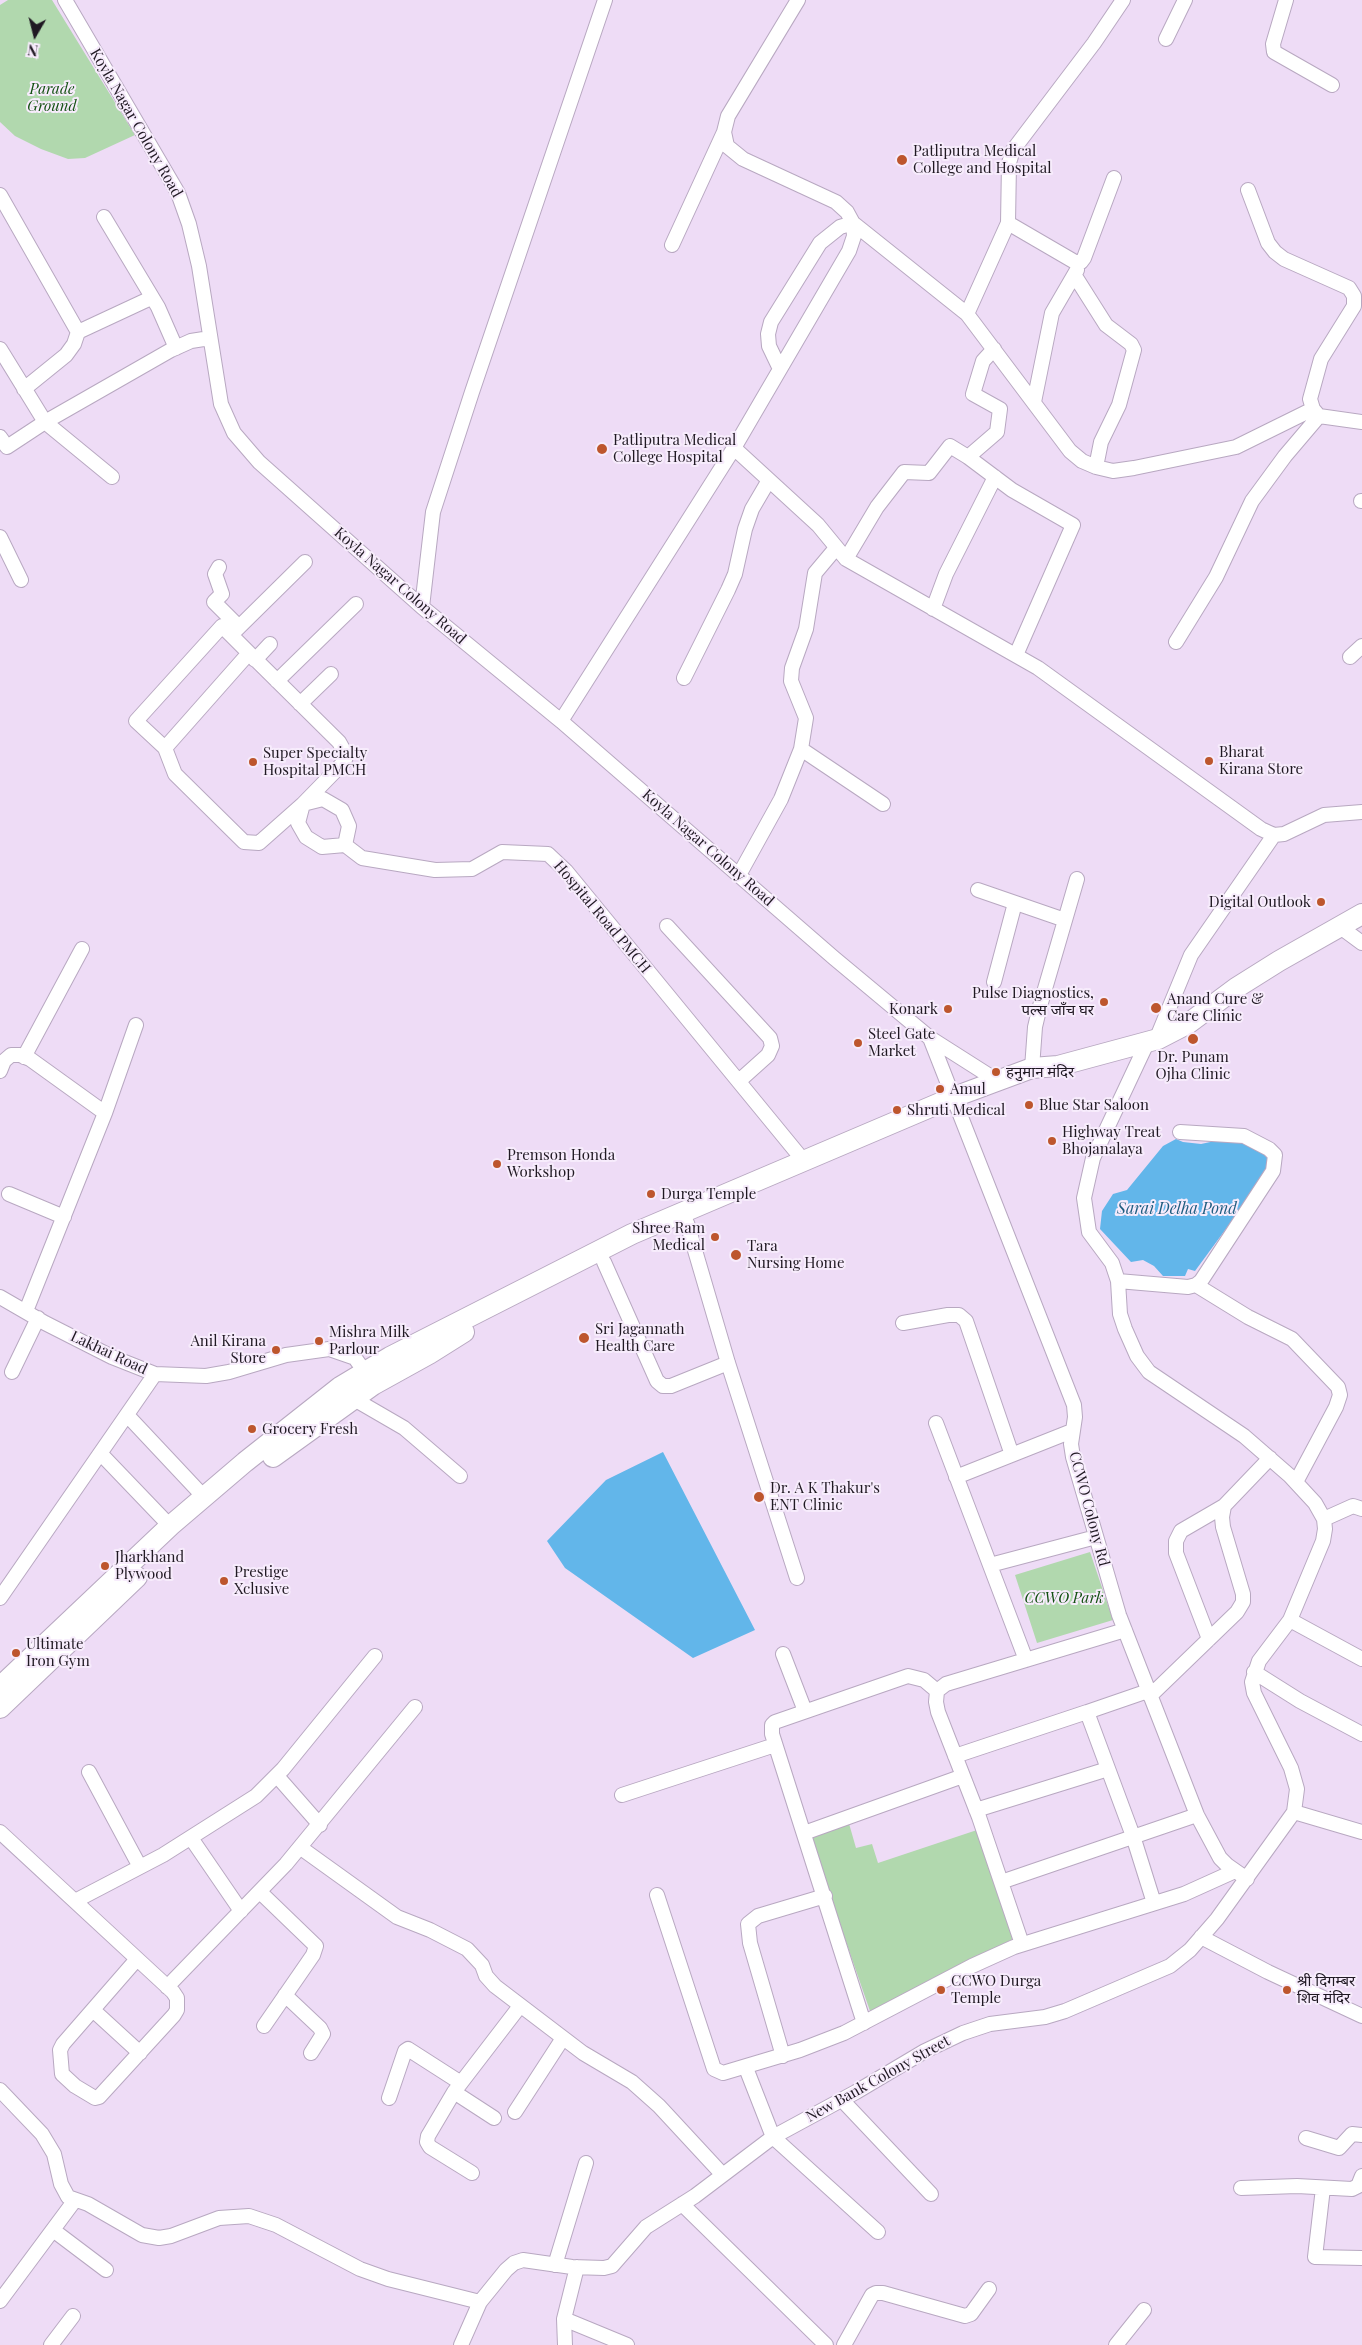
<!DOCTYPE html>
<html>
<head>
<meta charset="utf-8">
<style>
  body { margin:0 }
  #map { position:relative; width:1362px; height:2345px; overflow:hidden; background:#eedcf6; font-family:"Playfair Display",serif }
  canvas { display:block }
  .north { position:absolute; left:10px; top:10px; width:50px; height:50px; -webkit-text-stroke:4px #f7ecfc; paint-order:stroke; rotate:188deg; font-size:14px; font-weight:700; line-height:20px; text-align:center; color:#201923 }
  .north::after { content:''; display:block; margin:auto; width:18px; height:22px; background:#201923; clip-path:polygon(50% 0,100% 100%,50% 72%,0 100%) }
</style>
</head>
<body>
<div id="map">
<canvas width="1362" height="2345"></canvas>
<div class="north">N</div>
</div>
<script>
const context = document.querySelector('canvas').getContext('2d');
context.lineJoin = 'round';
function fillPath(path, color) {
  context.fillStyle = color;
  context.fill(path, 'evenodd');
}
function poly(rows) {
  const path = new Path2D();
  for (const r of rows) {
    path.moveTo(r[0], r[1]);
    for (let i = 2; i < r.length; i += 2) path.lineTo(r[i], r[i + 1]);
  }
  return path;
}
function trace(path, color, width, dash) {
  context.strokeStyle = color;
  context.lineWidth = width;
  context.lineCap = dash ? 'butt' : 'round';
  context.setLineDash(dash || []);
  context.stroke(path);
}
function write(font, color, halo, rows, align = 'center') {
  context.font = font + ' "Playfair Display","Noto Sans Devanagari",serif';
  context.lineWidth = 4;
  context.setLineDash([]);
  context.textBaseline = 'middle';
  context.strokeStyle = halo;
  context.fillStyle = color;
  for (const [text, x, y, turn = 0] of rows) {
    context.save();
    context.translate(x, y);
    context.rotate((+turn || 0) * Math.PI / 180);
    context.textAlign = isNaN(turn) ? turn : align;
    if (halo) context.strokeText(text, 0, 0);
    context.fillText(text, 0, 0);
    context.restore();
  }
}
fillPath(poly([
  [8,0,52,0,135,135,85,158,68,159,41,149,15,136,0,122,0,5],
  [1090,1552,1113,1620,1037,1643,1015,1575],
  [848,1820,856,1848,872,1844,878,1863,977,1830,1015,1938,870,2011,809,1835]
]), '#b1d8ae');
fillPath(poly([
  [1229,1138,1254,1146,1267,1153,1270,1169,1195,1271,1188,1269,1185,1276,1163,1276,1154,1266,1143,1260,1131,1262,1100,1229,1102,1211,1113,1194,1127,1190,1163,1146,1176,1139,1183,1142,1201,1144],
  [663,1452,755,1630,693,1658,565,1568,547,1541,606,1480]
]), '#62b6ea');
const minor = poly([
  [65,0,178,193,189,224,199,266,221,404,234,433,259,462,422,607,561,721,834,958,930,1038,996,1080],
  [1286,0,1273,44,1274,52,1332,85],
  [1166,39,1185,0],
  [1248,190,1268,243,1275,252,1284,259,1349,288,1354,296,1354,306,1321,359,1310,399,1313,409,1319,416,1362,422],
  [0,195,78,332,74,344,66,355,24,389],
  [104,217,158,307,176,348],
  [1008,223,1075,262,1081,262,1084,258,1114,178],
  [672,245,724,132],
  [1075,276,1106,325,1131,344,1134,350,1119,405,1101,442,1096,467],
  [967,314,1008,223,1009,163,1013,150,1094,43,1123,0],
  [78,332,151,298],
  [0,349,45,422,112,477],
  [780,369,769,346,768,334,771,322,820,243,840,227,853,223,967,314,1070,451,1082,461,1096,467,1113,471,1134,468,1236,447,1313,409],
  [1034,402,1052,313,1077,270],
  [0,437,7,447,45,422,171,350,191,341,210,338],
  [734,448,818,525,846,559,1038,668,1261,829,1274,835,1284,834,1324,815,1362,812],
  [968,457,1012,490,1073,525,1016,655],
  [1361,501,1362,501],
  [0,537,21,580],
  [846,559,877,507,904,472,929,473,950,446,968,457,997,432,1000,409,973,394,983,361,994,349],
  [219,567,215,574,222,594,214,602,239,627],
  [422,607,433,512,472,392,605,0],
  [933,609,946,574,995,477],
  [231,635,305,562],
  [1176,642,1216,577,1252,501,1285,456,1319,416],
  [1350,657,1362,646],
  [255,660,270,644],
  [684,678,728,590,735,574,745,529,752,509,769,480],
  [277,681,356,604],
  [300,704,331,674],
  [561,721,734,448,849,251,854,236,853,223,847,212,836,202,743,159,727,146,724,132,728,116,798,0],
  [165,748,136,721,222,626,249,653],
  [801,749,883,804],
  [345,845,322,847,306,837,298,823,303,804,344,762,346,757,344,751,339,742,249,653,165,748,175,774,244,842,259,843,303,804,323,799,342,810,349,826,345,845,362,858,435,870,472,869,502,852,548,854,566,871,803,1160],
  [739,875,781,799,801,749,806,718,791,681,792,668,806,629,815,573,836,548],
  [978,890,1065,920],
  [667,926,770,1038,772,1046,768,1055,739,1081],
  [1339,926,1362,943],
  [994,982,1015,903],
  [930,1038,1074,1405,1075,1417,1071,1444,1073,1457,1119,1615,1197,1815,1220,1858,1227,1865,1247,1879],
  [1156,1040,1191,955,1274,835],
  [24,1057,82,949],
  [1032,1068,1035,1027,1040,1006,1077,879],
  [0,1071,4,1061,11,1055,20,1055,30,1059,105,1113],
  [9,1194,64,1217],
  [687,1223,728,1363,797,1578],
  [604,1262,657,1381,663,1386,671,1386,728,1363],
  [1118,1281,1188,1287,1196,1285,1201,1281,1273,1171,1275,1155,1269,1149,1244,1136,1180,1132],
  [1196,1285,1248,1317,1292,1339,1338,1387,1340,1395,1336,1407,1296,1482],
  [0,1297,45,1323,112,1357,155,1374,206,1376,229,1372,286,1355,329,1349,355,1358,370,1379],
  [26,1311,105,1113,136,1025],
  [903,1323,948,1315,959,1315,966,1321,1012,1455],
  [12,1372,38,1318],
  [354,1399,404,1428,460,1476],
  [127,1415,204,1497],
  [936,1423,1026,1660],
  [101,1454,170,1526],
  [956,1477,1072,1431],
  [1324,1519,1353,1506,1362,1509],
  [990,1565,1096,1537],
  [0,1598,155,1374],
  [1290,1620,1362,1659],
  [1209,1639,1176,1553,1176,1541,1181,1531,1224,1506],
  [783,1654,805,1711],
  [1254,1672,1300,1701,1362,1734],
  [1150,1696,1237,1612,1243,1602,1243,1594,1223,1527,1222,1517,1224,1506,1270,1458],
  [1087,1712,1148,1691],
  [955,1756,1087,1712,1133,1836,1154,1903],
  [89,1772,140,1867],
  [277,1776,320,1825],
  [622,1795,775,1745],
  [976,1810,1108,1769],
  [1294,1812,1362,1832],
  [0,1832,173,1992,177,1998,177,2010,174,2015,99,2097,95,2098,75,2086,62,2074,60,2050,63,2044,137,1959],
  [804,1833,963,1776],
  [191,1838,241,1911],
  [301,1848,397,1917,430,1930,467,1949,482,1965,486,1976,495,1986,583,2053,632,2082,659,2106,722,2174],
  [1001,1882,1197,1815],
  [260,1892,316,1946,313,1955,264,2026],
  [657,1895,714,2069,723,2073,800,2050,844,2033,972,1966,1014,1947,1184,1894,1235,1871],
  [75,1901,163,1855,256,1796,283,1769,375,1656],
  [1201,1937,1268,1972,1362,2016],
  [1022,1944,979,1817,938,1712,936,1702,937,1691,946,1684,1125,1630],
  [167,1987,286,1864,415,1707],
  [285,1995,320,2028,323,2034,311,2053],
  [93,2010,140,2053],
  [864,2023,772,1734,772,1725,775,1722,908,1676,924,1680,937,1691],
  [783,2056,750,1943,748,1924,758,1916,825,1896],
  [746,2068,773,2137,878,2232],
  [0,2090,42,2134,54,2154,61,2184,68,2197,88,2204,142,2235,159,2238,171,2236,219,2218,249,2216,276,2225,360,2269,388,2279,480,2302],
  [454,2092,494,2118],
  [389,2098,405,2051,408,2049,461,2083],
  [842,2100,931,2194],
  [515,2112,563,2038],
  [1306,2138,1339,2148,1352,2134,1362,2135],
  [472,2173,430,2147,427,2142,428,2136,454,2092,520,2006],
  [1241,2188,1297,2186,1352,2189,1358,2186,1362,2176],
  [1323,2188,1315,2257,1362,2258],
  [682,2204,826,2345],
  [53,2230,106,2270],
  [555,2265,586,2163],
  [0,2301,75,2200],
  [564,2319,627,2345],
  [51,2345,73,2316],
  [461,2345,480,2302,506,2270,514,2263,523,2260,572,2267,604,2268,612,2266,646,2227,695,2196,773,2137,856,2092,925,2051,963,2033,990,2024,1045,2017,1065,2011,1170,1966,1190,1950,1217,1919,1294,1812,1297,1789,1291,1768,1254,1693,1252,1682,1259,1661,1290,1620,1323,1541,1325,1529,1324,1519,1315,1503,1290,1476,1244,1436,1149,1372,1137,1356,1125,1329,1120,1314,1118,1281,1112,1263,1089,1232,1084,1198,1093,1158,1147,1043],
  [565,2345,564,2319,577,2267],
  [844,2345,872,2295,876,2293,883,2293,965,2316,971,2314,989,2289],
  [1116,2345,1144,2310]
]);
const highway = poly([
  [273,1457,373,1385,429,1354,464,1332],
  [0,1687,170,1526,245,1462,340,1387,390,1357,632,1234,954,1097,1032,1068,1058,1066,1158,1039,1189,1023,1236,988,1279,961,1362,914],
  [0,1708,137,1577]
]);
trace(minor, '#b8a8c1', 16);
trace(highway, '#b8a8c1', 22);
trace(minor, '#fff', 14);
trace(highway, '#fff', 20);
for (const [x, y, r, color] of [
  [902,160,6,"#bd562d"],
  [602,449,6,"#bd562d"],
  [1209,761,5,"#bd562d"],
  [253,762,5,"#bd562d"],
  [1321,902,5,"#bd562d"],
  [1104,1002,5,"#bd562d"],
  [1156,1008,6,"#bd562d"],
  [948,1009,5,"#bd562d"],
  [1193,1039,6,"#bd562d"],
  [858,1043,5,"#bd562d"],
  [996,1072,5,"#bd562d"],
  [940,1089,5,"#bd562d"],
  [1029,1105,5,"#bd562d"],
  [897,1110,5,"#bd562d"],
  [1052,1141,5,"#bd562d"],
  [497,1164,5,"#bd562d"],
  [651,1194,5,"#bd562d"],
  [715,1237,5,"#bd562d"],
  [736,1255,6,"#bd562d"],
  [584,1338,6,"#bd562d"],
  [319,1341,5,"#bd562d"],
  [276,1350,5,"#bd562d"],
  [252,1429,5,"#bd562d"],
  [759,1497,6,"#bd562d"],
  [105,1566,5,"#bd562d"],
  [224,1581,5,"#bd562d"],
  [16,1653,5,"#bd562d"],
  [941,1990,5,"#bd562d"],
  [1287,1990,5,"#bd562d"]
]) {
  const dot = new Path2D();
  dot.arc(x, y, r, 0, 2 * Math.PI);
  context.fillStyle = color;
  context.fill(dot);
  trace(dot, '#f7ecfc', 2);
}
write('italic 15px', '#125011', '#f7ecfc', [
  ["Parade",52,89],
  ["Ground",52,106],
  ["CCWO Park",1064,1598]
]);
write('15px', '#201923', '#f7ecfc', [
  ["Koyla Nagar Colony Road",136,123,60],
  ["Koyla Nagar Colony Road",400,586,41],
  ["Koyla Nagar Colony Road",708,848,41],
  ["Hospital Road PMCH",602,917,50],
  ["Lakhai Road",109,1353,25],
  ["CCWO Colony Rd",1089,1509,75],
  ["New Bank Colony Street",878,2079,-29]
]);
write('15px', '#201923', '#f7ecfc', [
  ["Patliputra Medical",913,151],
  ["College and Hospital",913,168],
  ["Patliputra Medical",613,440],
  ["College Hospital",613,457],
  ["Bharat",1219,752],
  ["Kirana Store",1219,769],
  ["Super Specialty",263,753],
  ["Hospital PMCH",263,770],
  ["Digital Outlook",1311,902,"right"],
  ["Pulse Diagnostics,",1094,993,"right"],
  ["पल्स जाँच घर",1094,1010,"right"],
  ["Anand Cure &",1167,999],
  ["Care Clinic",1167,1016],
  ["Konark",938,1009,"right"],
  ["Steel Gate",868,1034],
  ["Market",868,1051],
  ["Dr. Punam",1193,1057,"center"],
  ["Ojha Clinic",1193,1074,"center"],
  ["हनुमान मंदिर",1006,1072],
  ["Amul",950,1089],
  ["Blue Star Saloon",1039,1105],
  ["Shruti Medical",907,1110],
  ["Highway Treat",1062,1132],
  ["Bhojanalaya",1062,1149],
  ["Premson Honda",507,1155],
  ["Workshop",507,1172],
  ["Durga Temple",661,1194],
  ["Shree Ram",705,1228,"right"],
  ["Medical",705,1245,"right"],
  ["Tara",747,1246],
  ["Nursing Home",747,1263],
  ["Sri Jagannath",595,1329],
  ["Health Care",595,1346],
  ["Mishra Milk",329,1332],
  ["Parlour",329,1349],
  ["Anil Kirana",266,1341,"right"],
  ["Store",266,1358,"right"],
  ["Grocery Fresh",262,1429],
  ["Dr. A K Thakur's",770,1488],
  ["ENT Clinic",770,1505],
  ["Jharkhand",115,1557],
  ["Plywood",115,1574],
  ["Prestige",234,1572],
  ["Xclusive",234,1589],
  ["Ultimate",26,1644],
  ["Iron Gym",26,1661],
  ["CCWO Durga",951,1981],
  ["Temple",951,1998],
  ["श्री दिगम्बर",1297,1981],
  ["शिव मंदिर",1297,1998]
], 'left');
write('italic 16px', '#1f5d80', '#f7ecfc', [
  ["Sarai Delha Pond",1177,1209]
]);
</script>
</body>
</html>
